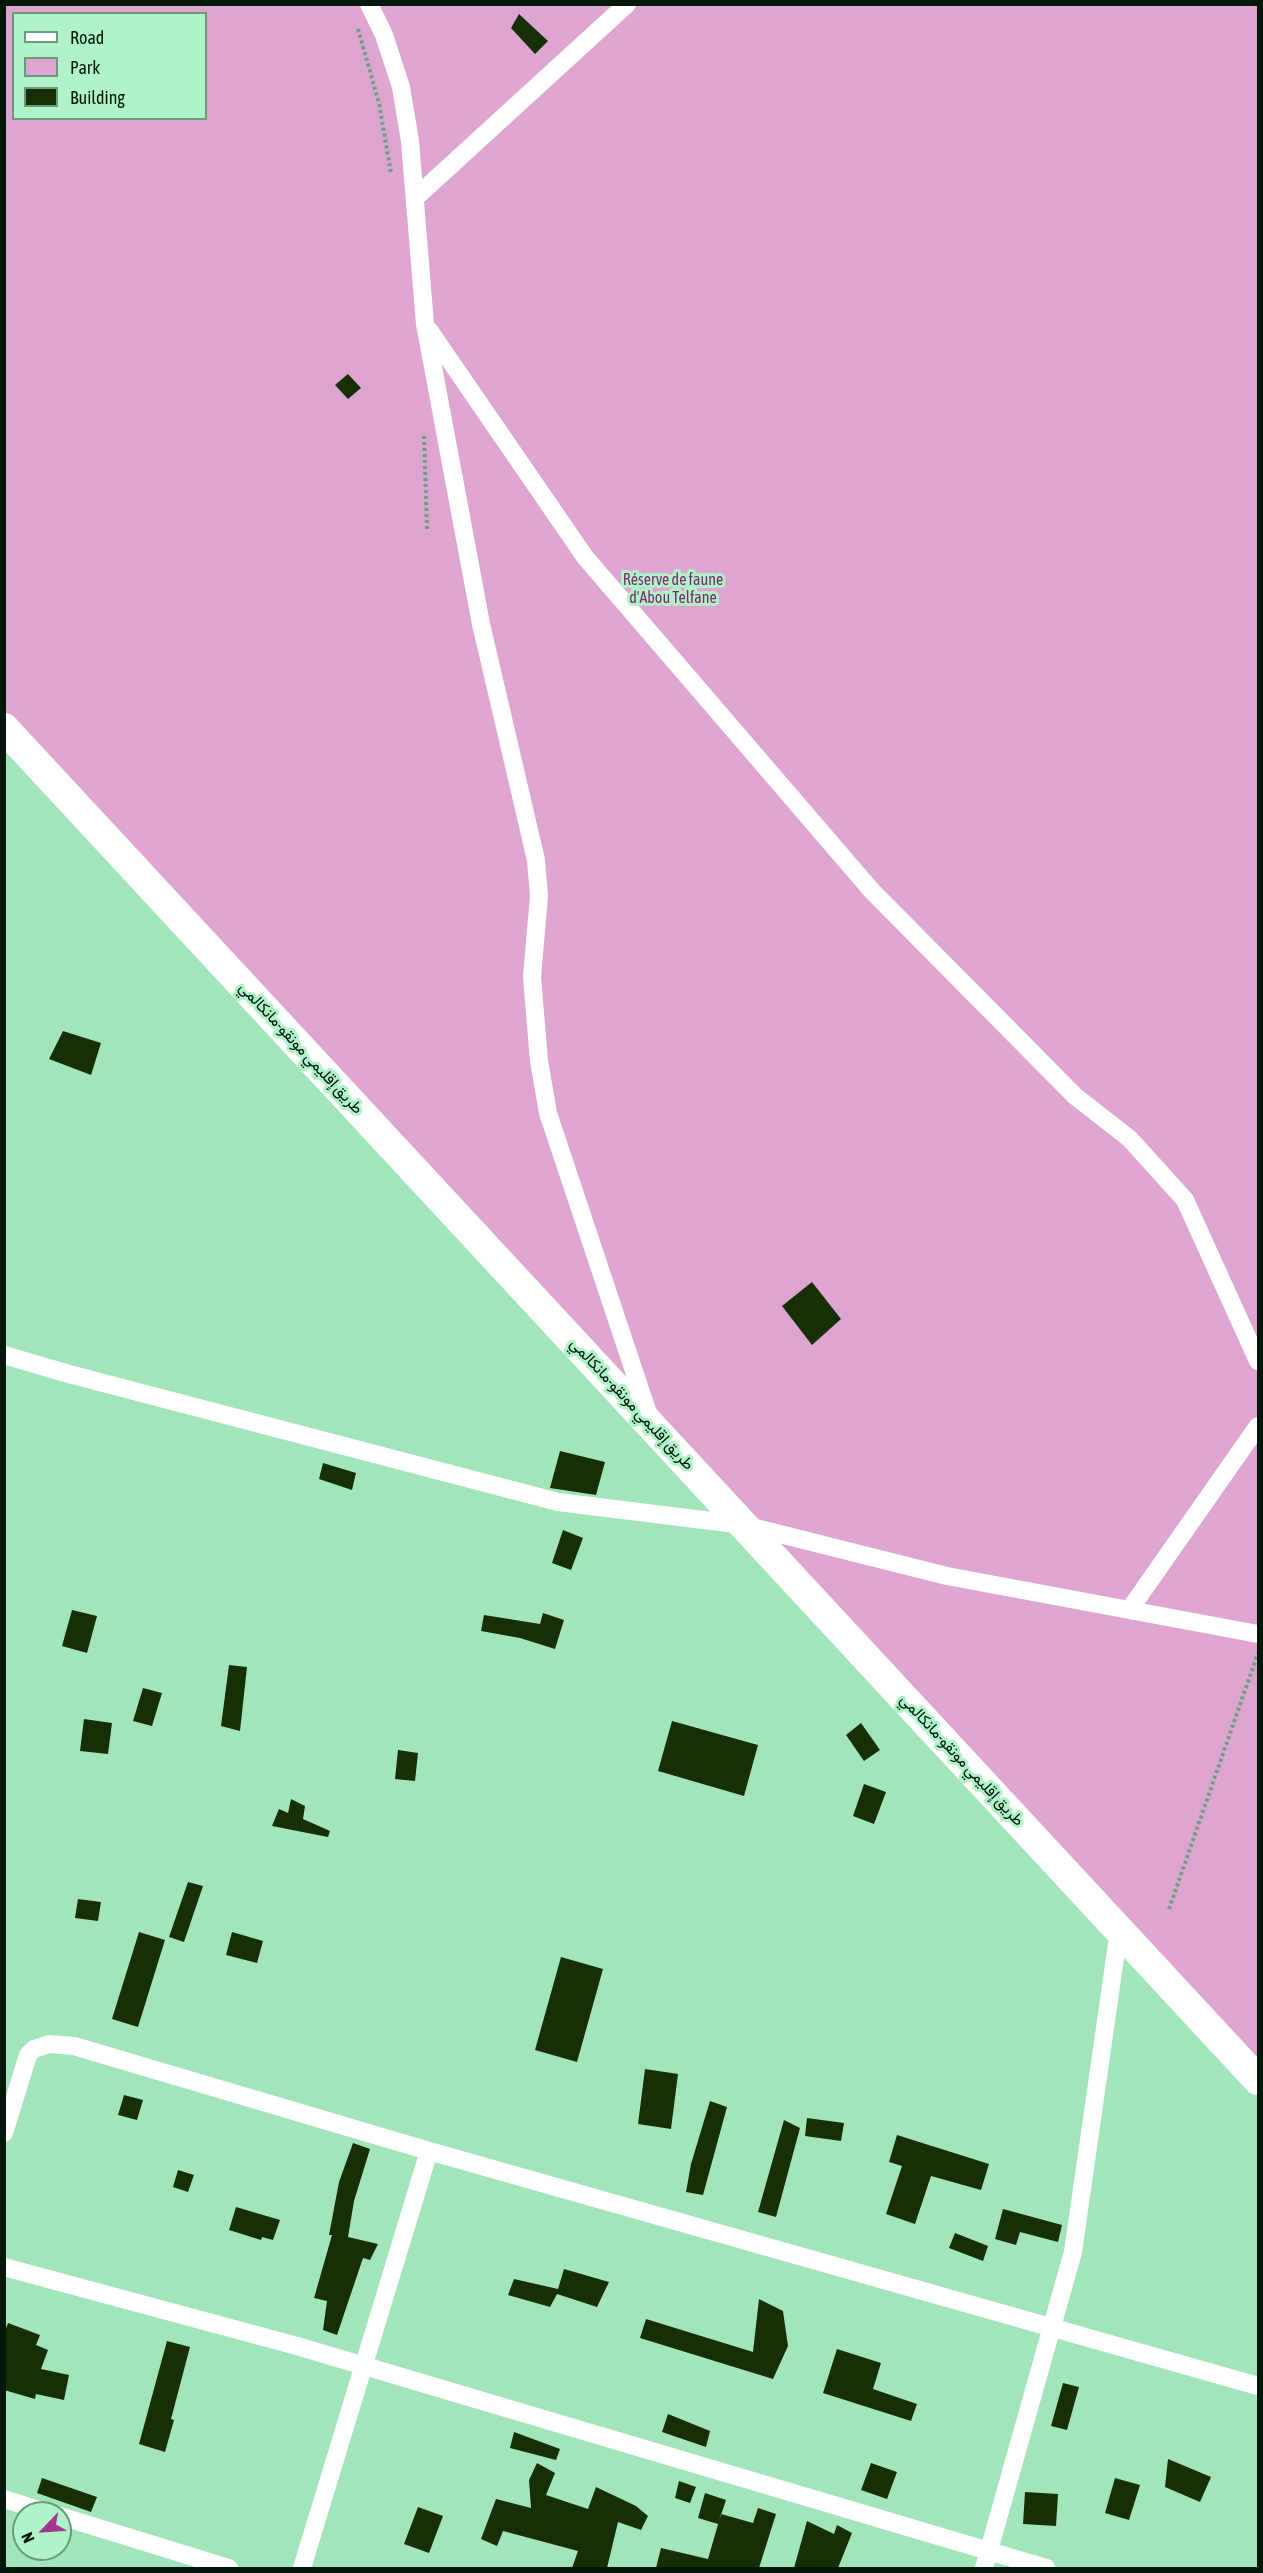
<!DOCTYPE html>
<html>
<head>
<meta charset="utf-8">
<style>
  body { margin:0 }
  #map { position:relative; width:1263px; height:2573px; overflow:hidden; background:#a3e5bb; font-family:"Asap Condensed",sans-serif }
  canvas { display:block }
  .frame { position:absolute; inset:0; border:6px solid #001709; pointer-events:none }
  .legend { position:absolute; left:12px; top:12px; width:195px; height:108px; box-sizing:border-box; background:#b0f3c8; border:2px solid #6a9b7c; margin:0; padding:8px 10px; list-style:none; font-size:18px; color:#001709 }
  .legend li { display:flex; align-items:center; gap:12px; height:30px }
  .legend b { width:30px; border:2px solid #6a9b7c }
  .north { position:absolute; left:12px; top:2501px; width:60px; height:60px; box-sizing:border-box; background:#b0f3c8; border:2px solid #6a9b7c; border-radius:50%; rotate:245deg; font-size:16px; font-weight:700; line-height:24px; text-align:center; color:#001709 }
  .north::after { content:''; display:block; margin:auto; width:21px; height:27px; background:#a63591; clip-path:polygon(50% 0,100% 100%,50% 72%,0 100%) }
</style>
</head>
<body>
<div id="map">
<canvas width="1263" height="2573"></canvas>
<div class="frame"></div>
<ul class="legend">
<li><b style="height:8px;background:#fff"></b>Road</li>
<li><b style="height:16px;background:#dda5cf"></b>Park</li>
<li><b style="height:16px;background:#172f07"></b>Building</li>
</ul>
<div class="north">N</div>
</div>
<script>
const context = document.querySelector('canvas').getContext('2d');
context.lineJoin = 'round';
function fillPath(path, color) {
  context.fillStyle = color;
  context.fill(path, 'evenodd');
}
function poly(rows) {
  const path = new Path2D();
  for (const r of rows) {
    path.moveTo(r[0], r[1]);
    for (let i = 2; i < r.length; i += 2) path.lineTo(r[i], r[i + 1]);
  }
  return path;
}
function trace(path, color, width, dash) {
  context.strokeStyle = color;
  context.lineWidth = width;
  context.lineCap = dash ? 'butt' : 'round';
  context.setLineDash(dash || []);
  context.stroke(path);
}
function write(font, color, halo, rows, align = 'center') {
  context.font = font + ' "Asap Condensed",Vazirmatn,sans-serif';
  context.lineWidth = 6;
  context.setLineDash([]);
  context.textBaseline = 'middle';
  context.strokeStyle = halo;
  context.fillStyle = color;
  for (const [text, x, y, turn = 0] of rows) {
    context.save();
    context.translate(x, y);
    context.rotate((+turn || 0) * Math.PI / 180);
    context.textAlign = isNaN(turn) ? turn : align;
    if (halo) context.strokeText(text, 0, 0);
    context.fillText(text, 0, 0);
    context.restore();
  }
}
fillPath(poly([
  [5,5,1258,5,1258,2080,5,728],
  [14,14,206,14,206,118,14,118]
]), '#dda5cf');
fillPath(poly([
  [519,14,548,41,535,54,511,28],
  [348,374,361,388,348,399,335,385],
  [63,1031,101,1043,91,1075,49,1059],
  [812,1282,841,1319,812,1345,782,1306],
  [560,1451,605,1462,596,1495,550,1488],
  [323,1463,356,1473,352,1490,319,1479],
  [563,1530,583,1538,571,1570,552,1563],
  [72,1610,97,1616,87,1653,62,1646],
  [543,1613,564,1620,555,1649,520,1638,481,1631,484,1615,540,1624],
  [229,1665,247,1667,240,1731,221,1726],
  [143,1688,162,1693,152,1726,133,1721],
  [84,1719,112,1723,108,1754,80,1751],
  [672,1721,758,1745,744,1796,658,1771],
  [861,1723,880,1750,864,1761,846,1735],
  [398,1750,418,1753,415,1781,395,1779],
  [864,1784,886,1792,874,1824,853,1816],
  [291,1799,305,1806,303,1819,330,1831,328,1837,272,1826,279,1809,288,1813],
  [188,1882,203,1886,184,1942,169,1937],
  [78,1899,101,1902,98,1921,75,1918],
  [139,1932,165,1940,138,2027,112,2019],
  [232,1932,263,1941,257,1963,226,1955],
  [561,1957,603,1969,577,2062,535,2050],
  [645,2069,678,2074,671,2129,638,2124],
  [124,2095,143,2100,137,2120,118,2115],
  [710,2101,727,2107,703,2195,686,2192,691,2164],
  [807,2118,844,2123,841,2141,805,2136],
  [784,2120,800,2128,776,2217,758,2212],
  [897,2135,989,2164,981,2190,931,2176,915,2224,886,2214,902,2166,889,2162],
  [353,2143,370,2149,354,2201,348,2237,378,2244,370,2260,363,2258,337,2335,323,2330,327,2301,314,2298,332,2235,329,2235,339,2182],
  [178,2170,194,2175,188,2192,173,2187],
  [236,2207,280,2220,273,2240,262,2237,261,2240,229,2230],
  [1003,2209,1062,2225,1058,2242,1020,2232,1016,2245,995,2239],
  [955,2233,988,2246,983,2261,949,2248],
  [564,2269,609,2282,597,2307,557,2294,550,2307,508,2295,514,2279,558,2289],
  [759,2299,783,2311,788,2346,773,2379,640,2338,646,2319,753,2352],
  [8,2323,40,2335,36,2345,48,2350,41,2369,69,2375,64,2400,36,2394,35,2399,4,2390,4,2333],
  [167,2341,190,2347,171,2419,174,2420,165,2452,139,2444],
  [837,2349,881,2363,873,2389,917,2404,911,2421,823,2393],
  [1063,2383,1079,2387,1067,2430,1051,2426],
  [668,2414,710,2431,706,2447,662,2432],
  [514,2432,560,2449,556,2460,510,2448],
  [1168,2459,1211,2477,1200,2502,1165,2487],
  [537,2463,555,2473,546,2495,588,2509,596,2487,636,2506,648,2516,641,2530,618,2522,607,2568,572,2568,578,2551,503,2531,497,2546,481,2539,496,2499,531,2508,529,2480],
  [871,2463,897,2472,887,2499,861,2490],
  [42,2478,97,2497,91,2512,37,2493],
  [1115,2478,1140,2485,1129,2520,1105,2513],
  [679,2481,696,2487,690,2503,675,2498],
  [1025,2492,1058,2494,1056,2526,1023,2524],
  [705,2493,726,2500,718,2524,698,2518],
  [418,2507,443,2516,429,2553,404,2544],
  [758,2508,776,2514,759,2568,656,2568,661,2548,708,2559,721,2514,753,2523],
  [807,2521,834,2534,837,2525,852,2533,838,2568,794,2568]
]), '#172f07');
trace(poly([
  [358,29,379,103,391,173],
  [424,436,427,529],
  [1169,1909,1258,1653]
]), '#6ca07f', 4, [3, 3]);
trace(poly([
  [369,4,384,35,401,87,410,141,425,324,481,624,536,860,539,896,532,977,539,1061,548,1113,649,1416],
  [415,198,627,4],
  [429,330,585,557,872,891,1075,1096,1130,1139,1185,1200,1258,1361],
  [4,1355,69,1374,558,1502,744,1525,947,1576,1258,1634],
  [1130,1609,1258,1426],
  [4,2133,28,2055,34,2049,49,2044,74,2046,429,2151,1258,2386],
  [4,2267,297,2346,1046,2568],
  [4,2499,49,2513],
  [60,2516,229,2568],
  [302,2568,429,2151],
  [984,2568,1073,2252,1119,1930]
]), '#fff', 18);
trace(poly([
  [4,728,1258,2080]
]), '#fff', 30);
write('16px', '#7e276e', '#b0f3c8', [
  ["Réserve de faune",673,580],
  ["d'Abou Telfane",673,598]
]);
write('16px', '#001709', '#b0f3c8', [
  ["طريق إقليمي مونقو-مانكالمي",301,1048,47],
  ["طريق إقليمي مونقو-مانكالمي",632,1404,47],
  ["طريق إقليمي مونقو-مانكالمي",962,1760,47]
]);
</script>
</body>
</html>
